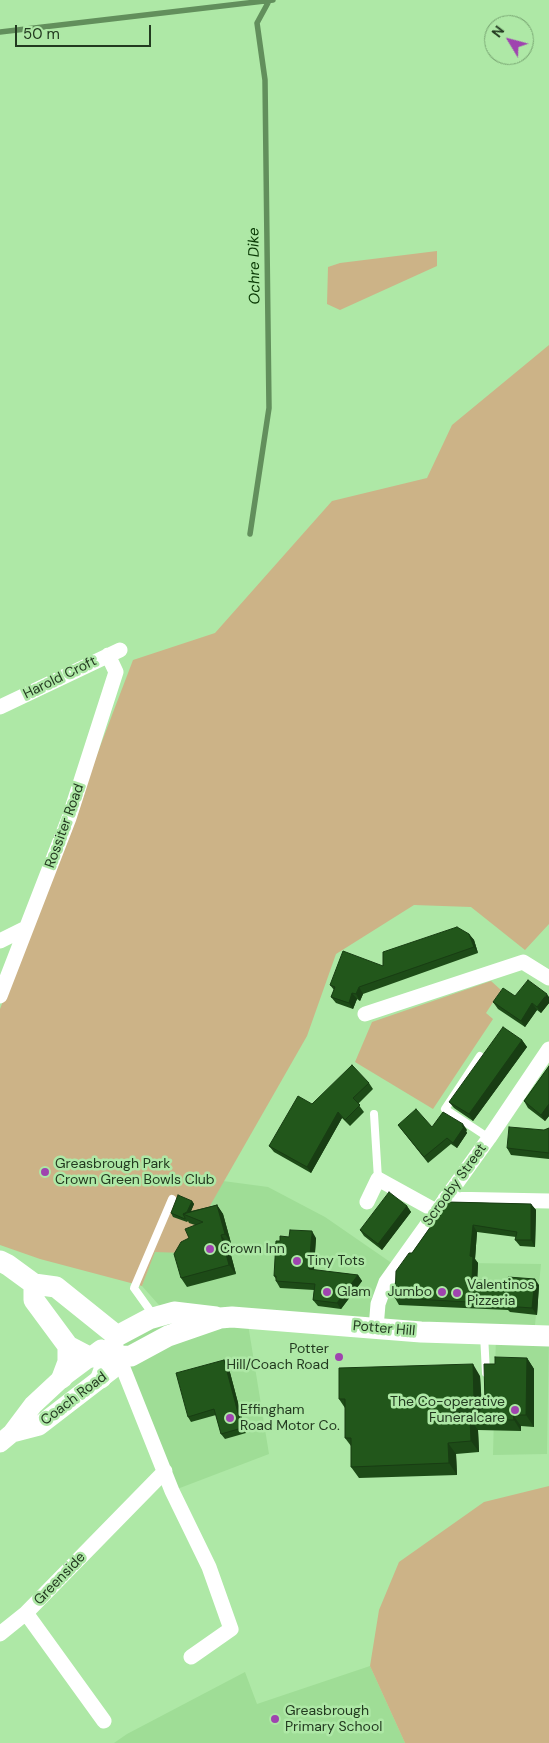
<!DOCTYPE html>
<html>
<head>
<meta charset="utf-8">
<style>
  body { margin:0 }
  #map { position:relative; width:549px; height:1743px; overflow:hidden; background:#aee8a6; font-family:"DM Sans",sans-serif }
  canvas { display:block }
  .north { position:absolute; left:484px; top:15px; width:50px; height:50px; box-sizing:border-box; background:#aee8a6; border:1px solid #76a270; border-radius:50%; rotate:307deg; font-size:14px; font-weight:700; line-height:20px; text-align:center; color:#233a20 }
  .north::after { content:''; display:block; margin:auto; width:18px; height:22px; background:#9f44af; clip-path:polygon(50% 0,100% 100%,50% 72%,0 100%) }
  .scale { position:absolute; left:15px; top:25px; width:136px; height:22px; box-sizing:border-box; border:2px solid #233a20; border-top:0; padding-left:6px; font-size:15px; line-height:18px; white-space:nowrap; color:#233a20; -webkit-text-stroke:4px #aee8a6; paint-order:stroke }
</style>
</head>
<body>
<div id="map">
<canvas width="549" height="1743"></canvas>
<div class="north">N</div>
<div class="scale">50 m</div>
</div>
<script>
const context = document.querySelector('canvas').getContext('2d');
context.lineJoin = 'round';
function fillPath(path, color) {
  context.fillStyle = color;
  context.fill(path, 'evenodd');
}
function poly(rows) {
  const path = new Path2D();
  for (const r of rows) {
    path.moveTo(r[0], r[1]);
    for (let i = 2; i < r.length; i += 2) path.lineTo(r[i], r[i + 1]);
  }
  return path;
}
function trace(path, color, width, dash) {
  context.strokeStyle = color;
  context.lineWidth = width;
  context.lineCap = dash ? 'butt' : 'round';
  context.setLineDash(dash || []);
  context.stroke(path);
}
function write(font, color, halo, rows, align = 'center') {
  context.font = font + ' "DM Sans",sans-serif';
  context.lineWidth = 5;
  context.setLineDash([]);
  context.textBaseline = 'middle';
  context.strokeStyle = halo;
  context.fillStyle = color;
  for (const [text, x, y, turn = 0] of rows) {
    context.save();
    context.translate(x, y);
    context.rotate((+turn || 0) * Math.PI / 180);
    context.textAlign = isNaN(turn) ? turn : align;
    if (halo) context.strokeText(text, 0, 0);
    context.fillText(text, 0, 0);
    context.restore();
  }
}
fillPath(poly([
  [223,1181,268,1187,325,1217,396,1266,467,1263,541,1264,534,1335,549,1336,547,1454,493,1455,496,1335,247,1318,269,1454,172,1491,117,1336,166,1313,142,1286,155,1251,183,1253],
  [370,1666,405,1743,114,1743,127,1734,245,1672,257,1704]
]), '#9fdd96');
fillPath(poly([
  [437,251,437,266,340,310,327,304,328,267,340,263],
  [549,345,549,924,525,950,471,907,414,905,336,954,307,1036,183,1253,155,1252,142,1286,40,1259,0,1245,0,1009,133,660,215,633,332,501,427,478,452,425],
  [491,981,501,990,486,1013,493,1019,433,1109,355,1062,372,1022],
  [549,1486,549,1743,405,1743,370,1666,379,1610,399,1562,484,1502]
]), '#ccb387');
trace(poly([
  [0,32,273,0],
  [250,534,269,408,265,80,257,23,269,1]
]), '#628f5c', 5.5);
trace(poly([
  [480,1056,445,1109,489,1138],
  [374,1114,378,1179],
  [154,1316,134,1288,172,1199],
  [484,1334,486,1373]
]), '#fff', 8);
trace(poly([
  [0,707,120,650],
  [0,941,26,928],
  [0,996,69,818,116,672,108,655],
  [365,1014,523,962,549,978],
  [445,1199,549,1201],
  [367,1202,378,1179,436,1211],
  [376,1328,378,1304,386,1282,489,1138,549,1049],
  [121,1363,172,1491,209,1567,231,1629,191,1657],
  [0,1634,26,1613],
  [104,1721,26,1613,165,1471]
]), '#fff', 15);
trace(poly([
  [12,1433,39,1426,113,1369],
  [0,1443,12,1433,33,1405,62,1378,101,1349]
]), '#fff', 19);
trace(poly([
  [0,1261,8,1265,34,1284,56,1287,117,1336],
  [34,1284,34,1300,68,1346,68,1362,62,1378],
  [117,1336,149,1319,174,1312,216,1317],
  [68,1346,89,1357,131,1356,168,1336,220,1318,232,1317,421,1332,549,1336],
  [101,1378,113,1346]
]), '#fff', 21);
fillPath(poly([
  [469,934,474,940,478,953,363,994,360,1001,357,999,353,1009,336,1003,331,997,334,990,330,985],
  [515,996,549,997,549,1003,541,1013,537,1010,525,1027,498,1009,493,1002],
  [522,1040,527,1047,473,1121,454,1108,449,1102],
  [549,1066,549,1116,545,1121,528,1108,524,1101],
  [369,1083,373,1089,358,1104,364,1112,350,1126,342,1118,311,1173,274,1152,269,1146,312,1104],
  [398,1125,467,1130,466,1131,467,1133,457,1148,451,1144,428,1163],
  [549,1128,549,1159,511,1155,507,1148],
  [192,1201,194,1204,191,1211,217,1205,223,1214,231,1243,228,1244,236,1274,187,1287,181,1278,189,1238,195,1225,189,1223,188,1221,187,1222,173,1217,171,1213],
  [448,1202,531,1204,536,1210,535,1247,520,1246,515,1240,516,1237,477,1232,475,1259,478,1263,477,1280,539,1285,537,1315,510,1312,508,1310,399,1305,395,1298,412,1253],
  [407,1206,411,1212,382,1250,364,1236,360,1230],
  [316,1238,314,1270,358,1275,362,1281,341,1309,318,1306,313,1300,314,1290,280,1288,276,1281,276,1279,274,1276,280,1241],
  [527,1358,534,1369,534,1427,521,1426,521,1431,478,1430,479,1452,456,1454,457,1475,359,1478,351,1467,351,1446,345,1438,345,1408,339,1399,480,1376,482,1407],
  [224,1360,228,1365,246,1433,225,1439,221,1434,216,1415,191,1422,188,1417]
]), '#1d4b17');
fillPath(poly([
  [469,934,474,940,478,953,474,947],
  [359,987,363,994,360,1001,356,994],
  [352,993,357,999,353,1009,349,1003],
  [547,994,549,997,549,1003,541,1013,537,1007],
  [532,1003,537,1010,525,1027,521,1021],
  [522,1040,527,1047,473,1121,469,1114],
  [549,1104,549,1116,545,1121,541,1115],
  [338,1112,342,1118,311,1173,307,1167],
  [463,1124,467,1130,466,1131,467,1133,457,1148,453,1143],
  [192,1201,194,1204,189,1216,186,1215],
  [531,1204,536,1210,535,1247,531,1240],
  [217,1205,223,1214,231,1243,225,1234],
  [407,1206,411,1212,382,1250,378,1244],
  [473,1225,477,1232,475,1259,478,1263,477,1286,472,1280,470,1256],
  [312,1231,316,1238,313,1276,309,1269],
  [221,1235,228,1244,236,1274,229,1265],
  [358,1275,362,1281,341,1309,337,1303],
  [535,1279,539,1285,537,1315,532,1308],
  [527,1358,534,1369,534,1427,526,1415],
  [224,1360,228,1365,246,1433,242,1428],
  [473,1364,480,1376,482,1411,479,1415,471,1404],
  [454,1410,462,1422,453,1416],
  [513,1415,521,1426,521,1431,514,1420],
  [470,1419,478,1430,479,1452,471,1441],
  [448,1443,456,1454,457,1475,449,1463]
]), '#183d13');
const building = poly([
  [457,927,469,934,474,947,359,987,356,994,352,993,349,1003,331,997,335,987,330,985,343,951,383,966,383,952,457,927],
  [528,980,547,994,537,1007,532,1003,521,1021,493,1002,503,988,515,996,528,980],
  [503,1027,522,1040,469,1114,449,1102,503,1027],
  [352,1065,369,1083,353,1098,360,1105,345,1120,338,1112,307,1167,269,1146,298,1096,312,1104,352,1065],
  [549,1066,549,1104,541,1115,524,1101,549,1066],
  [416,1109,432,1127,443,1112,463,1124,462,1126,464,1127,453,1143,447,1138,424,1157,398,1125,416,1109],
  [509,1127,544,1130,549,1128,549,1153,507,1148,509,1127],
  [389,1192,407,1206,378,1244,360,1230,389,1192],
  [178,1195,192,1201,187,1212,183,1214,185,1218,185,1219,171,1213,178,1195],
  [448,1202,531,1204,531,1240,515,1240,517,1232,473,1225,470,1256,473,1257,472,1280,508,1281,508,1277,535,1279,532,1308,505,1306,506,1304,395,1298,396,1271,409,1253,412,1253,448,1202],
  [217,1205,225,1234,221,1235,229,1265,181,1278,174,1254,181,1242,189,1238,185,1229,203,1222,183,1214,217,1205],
  [290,1230,312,1231,309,1269,358,1275,337,1303,313,1300,315,1284,276,1281,276,1276,274,1276,276,1241,280,1241,280,1236,289,1237,290,1230],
  [495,1357,527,1358,526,1415,513,1415,514,1420,470,1419,471,1441,448,1443,449,1463,351,1467,351,1438,345,1438,345,1399,339,1399,339,1368,473,1364,474,1399,471,1404,454,1410,453,1416,459,1419,477,1414,485,1404,484,1364,495,1364,495,1357],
  [224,1360,242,1428,221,1434,214,1409,188,1417,176,1373,224,1360]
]);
fillPath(building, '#22571b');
trace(building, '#183d13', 1);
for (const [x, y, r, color] of [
  [45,1172,5,"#9f44af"],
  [210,1249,5,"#9f44af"],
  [297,1261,5,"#9f44af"],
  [327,1292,5,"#9f44af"],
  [442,1292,5,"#9f44af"],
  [457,1293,5,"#9f44af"],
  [339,1357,5,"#9f44af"],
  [515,1410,5,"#9f44af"],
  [230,1418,5,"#9f44af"],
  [275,1719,5,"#9f44af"]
]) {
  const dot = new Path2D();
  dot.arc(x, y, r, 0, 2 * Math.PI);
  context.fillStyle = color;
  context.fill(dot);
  trace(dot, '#aee8a6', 2);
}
write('14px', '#233a20', '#aee8a6', [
  ["Harold Croft",60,678,-26],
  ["Rossiter Road",65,826,-70],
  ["Scrooby Street",455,1185,-54],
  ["Potter Hill",384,1329,5],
  ["Coach Road",74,1399,-37],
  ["Greenside",60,1579,-46]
]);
write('14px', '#233a20', '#aee8a6', [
  ["Greasbrough Park",55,1164],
  ["Crown Green Bowls Club",55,1180],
  ["Crown Inn",220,1249],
  ["Tiny Tots",307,1261],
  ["Valentinos",467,1285],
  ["Pizzeria",467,1301],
  ["Glam",337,1292],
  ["Jumbo",432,1292,"right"],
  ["Potter",329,1349,"right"],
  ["Hill/Coach Road",329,1365,"right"],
  ["The Co-operative",505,1402,"right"],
  ["Funeralcare",505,1418,"right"],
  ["Effingham",240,1410],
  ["Road Motor Co.",240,1426],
  ["Greasbrough",285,1711],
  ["Primary School",285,1727]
], 'left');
write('italic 15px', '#093904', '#aee8a6', [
  ["Ochre Dike",255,266,-91]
]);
</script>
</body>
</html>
